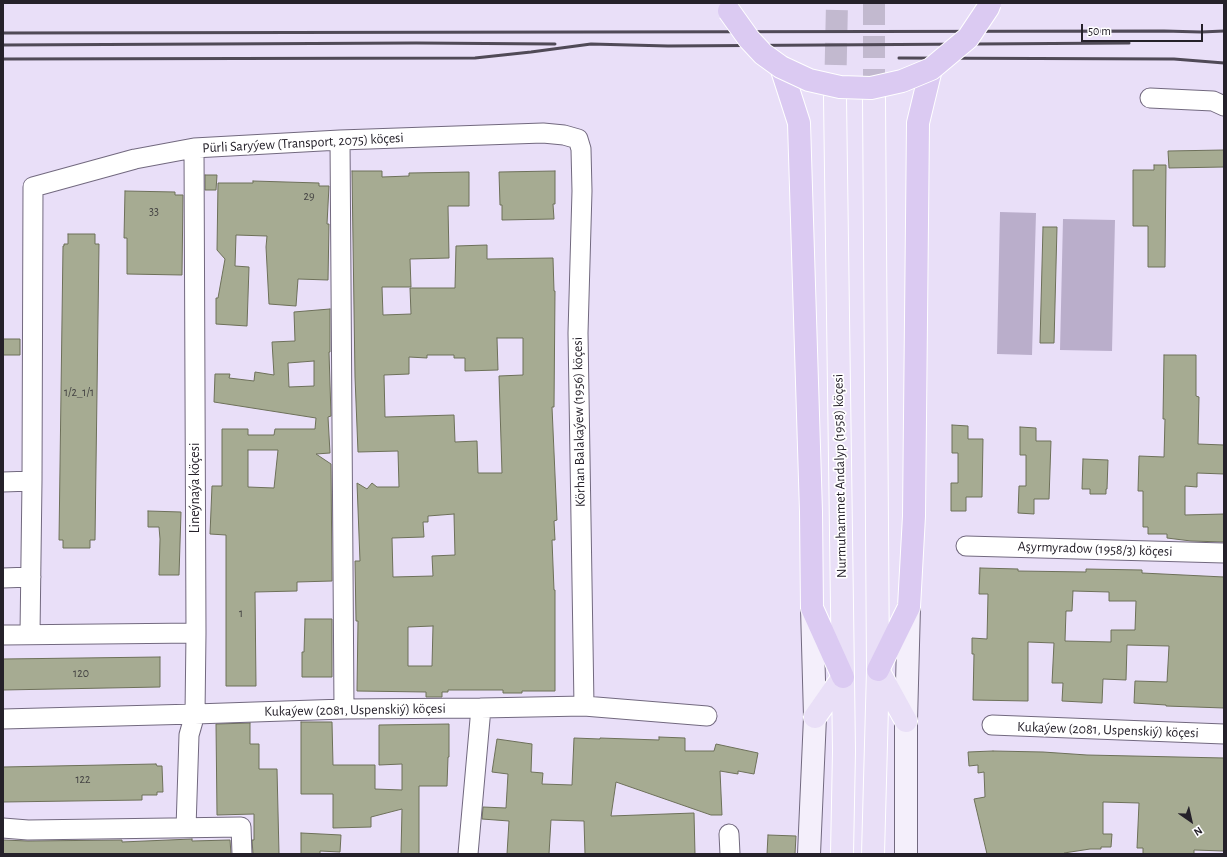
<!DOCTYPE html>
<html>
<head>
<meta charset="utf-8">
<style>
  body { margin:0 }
  #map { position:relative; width:1227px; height:857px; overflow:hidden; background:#e9dff8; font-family:"Alegreya Sans",sans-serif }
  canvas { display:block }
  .frame { position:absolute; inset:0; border:4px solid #25212a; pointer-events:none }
  .north { position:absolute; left:1171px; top:801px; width:40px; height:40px; -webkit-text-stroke:3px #fff; paint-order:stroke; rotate:146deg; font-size:11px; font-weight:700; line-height:16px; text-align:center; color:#25212a }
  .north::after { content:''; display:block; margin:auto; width:14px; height:18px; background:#25212a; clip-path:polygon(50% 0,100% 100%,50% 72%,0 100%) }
  .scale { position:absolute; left:1081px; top:24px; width:122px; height:18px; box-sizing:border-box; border:2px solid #25212a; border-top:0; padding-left:5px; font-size:12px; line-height:14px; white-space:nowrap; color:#25212a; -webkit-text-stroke:3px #fff; paint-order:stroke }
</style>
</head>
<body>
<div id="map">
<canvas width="1227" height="857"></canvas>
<div class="frame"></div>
<div class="north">N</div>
<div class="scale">50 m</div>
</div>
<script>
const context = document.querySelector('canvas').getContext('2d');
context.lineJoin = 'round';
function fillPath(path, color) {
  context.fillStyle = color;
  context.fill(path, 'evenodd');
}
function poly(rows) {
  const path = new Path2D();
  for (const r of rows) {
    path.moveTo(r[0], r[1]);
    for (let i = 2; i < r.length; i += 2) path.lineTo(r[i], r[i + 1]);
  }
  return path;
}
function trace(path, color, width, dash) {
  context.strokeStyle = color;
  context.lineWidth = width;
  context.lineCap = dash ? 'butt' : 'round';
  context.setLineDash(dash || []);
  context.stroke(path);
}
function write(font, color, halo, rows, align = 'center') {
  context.font = font + ' "Alegreya Sans",sans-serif';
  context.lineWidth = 3.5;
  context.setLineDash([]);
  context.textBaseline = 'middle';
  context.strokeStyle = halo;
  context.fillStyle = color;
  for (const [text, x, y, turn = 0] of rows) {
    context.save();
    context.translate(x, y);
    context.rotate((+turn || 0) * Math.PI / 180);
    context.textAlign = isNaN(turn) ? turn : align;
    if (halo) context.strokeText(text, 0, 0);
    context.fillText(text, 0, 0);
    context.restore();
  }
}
fillPath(poly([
  [1000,212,1036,213,1032,355,997,354],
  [1063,219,1115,220,1112,351,1060,350]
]), '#baaecb');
const building = poly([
  [1224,150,1224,167,1169,168,1168,151,1224,150],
  [1154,165,1166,165,1165,267,1148,267,1148,226,1133,226,1133,170,1154,170,1154,165],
  [352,171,382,171,382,177,409,176,409,173,469,172,469,206,448,206,449,258,410,259,411,287,382,287,383,315,411,314,410,288,455,288,456,246,487,245,487,259,553,258,554,291,555,291,554,407,552,407,557,520,554,521,555,540,552,540,554,590,555,590,555,691,522,691,522,693,503,693,503,690,448,690,448,692,442,692,442,697,426,697,426,692,357,691,358,621,356,621,355,561,360,561,357,483,367,489,372,483,377,487,399,487,398,451,358,452,355,377,352,171],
  [497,338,523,338,523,375,499,376,502,473,478,473,477,441,455,442,454,415,385,417,384,375,409,374,409,357,427,358,427,355,454,355,454,358,465,358,465,371,498,370,497,338],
  [454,514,455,555,432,556,433,576,393,577,392,538,424,537,423,522,428,522,428,516,454,514],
  [433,626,432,666,408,666,408,627,433,626],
  [555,171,555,204,553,204,554,219,502,220,502,205,500,205,499,172,555,171],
  [205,175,217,175,216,190,205,190,205,175],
  [253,181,319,183,319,186,329,186,327,224,329,224,328,280,298,279,296,306,269,304,266,247,267,236,236,235,235,266,249,267,247,326,216,324,216,298,218,298,225,259,217,250,218,183,253,183,253,181],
  [125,191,175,192,175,195,183,195,182,275,127,274,127,238,124,238,125,191],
  [1043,227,1057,227,1054,343,1040,343,1043,227],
  [68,234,95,234,95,244,99,244,95,540,90,540,90,548,63,548,63,540,59,540,63,246,64,246,64,244,68,244,68,234],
  [330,309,330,352,329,352,331,416,328,417,330,453,316,454,331,464,332,581,297,582,297,591,255,592,256,686,226,686,226,535,210,534,212,486,222,486,222,429,248,429,248,435,274,435,275,429,315,429,316,418,214,402,215,374,230,374,229,378,254,381,255,372,274,375,272,342,295,341,294,312,330,309],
  [314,361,314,386,289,387,288,363,314,361],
  [248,450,278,450,274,488,248,487,248,450],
  [3,339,20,339,20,355,3,355,3,339],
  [1164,355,1196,355,1196,396,1199,397,1198,444,1224,445,1224,474,1197,473,1197,487,1185,486,1185,515,1224,514,1224,542,1191,541,1167,538,1167,534,1148,534,1148,527,1143,527,1143,491,1138,491,1139,456,1164,457,1165,419,1163,419,1164,355],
  [952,425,968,426,968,439,983,439,982,497,966,497,966,511,951,511,951,483,958,483,958,453,952,453,952,425],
  [1020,427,1036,428,1036,441,1051,441,1049,499,1034,499,1034,514,1018,513,1019,486,1026,486,1026,455,1020,455,1020,427],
  [1083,459,1108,460,1107,489,1106,489,1106,494,1090,494,1090,489,1082,489,1083,459],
  [148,511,181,512,179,575,159,575,160,539,159,527,148,527,148,511],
  [980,568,1018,569,1018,571,1086,572,1086,569,1142,570,1142,573,1224,577,1224,708,1166,706,1166,705,1134,703,1135,681,1167,682,1169,646,1127,645,1126,680,1103,679,1102,703,1062,701,1063,683,1052,683,1054,643,1028,642,1028,701,973,700,974,654,972,654,972,638,987,639,988,594,979,594,980,568],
  [1073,591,1109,592,1109,601,1136,601,1135,630,1111,630,1111,642,1065,641,1066,611,1072,611,1073,591],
  [305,619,332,619,332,677,302,677,302,652,304,652,305,619],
  [160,657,160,687,3,690,3,659,160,657],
  [301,722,332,722,333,765,375,765,375,789,402,790,402,764,379,765,379,725,449,724,449,757,448,757,447,786,419,786,419,854,401,854,402,809,371,817,371,827,333,828,333,794,301,794,301,722],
  [250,723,250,744,259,744,259,769,277,769,279,854,253,854,252,840,254,840,254,814,217,815,216,724,250,723],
  [659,737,685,738,685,751,714,751,716,744,758,753,754,774,738,771,738,774,720,771,722,815,711,815,616,782,611,816,694,813,695,854,585,854,584,821,551,820,549,854,507,854,509,821,482,819,483,807,506,808,508,774,492,772,497,739,532,744,531,772,543,773,542,784,572,785,574,738,600,739,600,738,659,740,659,737],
  [993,751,1043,752,1087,755,1224,758,1224,851,1194,850,1194,854,1143,854,1143,848,1137,848,1139,803,1103,802,1103,834,1112,834,1111,847,1101,847,1101,849,1090,849,1064,853,1064,854,987,854,974,799,985,797,984,772,978,773,978,765,969,766,968,752,993,751],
  [156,764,157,766,162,766,163,792,157,792,157,795,142,795,142,800,3,802,3,767,156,764],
  [301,833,341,835,340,852,320,851,320,854,301,854,301,833],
  [768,835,796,836,795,854,767,854,768,835],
  [192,839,192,841,230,840,231,854,3,854,3,840,28,841,122,840,122,842,192,839]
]);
fillPath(building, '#a6ab92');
trace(building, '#6d7059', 1);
trace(poly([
  [874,3,874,99],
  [835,98,837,3]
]), '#c2b9cf', 22, [22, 11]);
const street = poly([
  [1150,98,1213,101,1224,106],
  [340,140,344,709],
  [3,482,32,481],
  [966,546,1224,553],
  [3,578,31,577],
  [30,634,32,481,33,187,135,159,194,148,340,140,543,133,564,135,578,139,581,149,582,191,578,333,584,706],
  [3,635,196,633],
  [3,719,195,714,344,709,481,708,584,706,707,716],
  [992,725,1224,734],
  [3,828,28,830,241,827,242,854],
  [186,828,189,735,195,714,196,633,194,148],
  [729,834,730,854],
  [468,854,481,708]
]);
const secondary = poly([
  [809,854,815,717,812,608],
  [906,854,906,721,909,607]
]);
const primary = poly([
  [835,98,844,751,842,854],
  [878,670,906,721],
  [815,717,843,677],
  [873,854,878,670,874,99]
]);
const highway = poly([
  [781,67,799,123,811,512,812,608,843,677],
  [878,670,909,607,914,516,918,123,931,69]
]);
trace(street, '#72697f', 21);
trace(secondary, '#72697f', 24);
trace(primary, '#fff', 24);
trace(highway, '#fff', 24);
trace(street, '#fff', 19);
trace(secondary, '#f4effb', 22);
trace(primary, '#e9dff7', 22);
trace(highway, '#dbcaf2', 22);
trace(poly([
  [3,33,1164,31,1201,32,1224,31],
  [3,45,416,43,555,44],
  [899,58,1174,59,1224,63],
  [3,59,475,58,531,52,591,44,668,46,1129,43]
]), '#504a57', 3);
const highwayBridge = poly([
  [729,11,749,39,763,54,781,67,809,80,840,87,871,88,902,81,931,69,968,38,988,8,990,3]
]);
trace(highwayBridge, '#fff', 24, []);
trace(highwayBridge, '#dbcaf2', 22);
write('12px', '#454444', null, [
  ["29",309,196],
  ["33",154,211],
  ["1/2_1/1",79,392],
  ["1",241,613],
  ["120",81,673],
  ["122",83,779]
]);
write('14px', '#25212a', '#fff', [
  ["Pürli Saryýew (Transport, 2075) köçesi",303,143,-3],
  ["Körhan Balakaýew (1956) köçesi",579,422,-91],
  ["Nurmuhammet Andalyp (1958) köçesi",840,476,-91],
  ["Lineýnaýa köçesi",195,488,-90],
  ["Aşyrmyradow (1958/3) köçesi",1095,549,2],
  ["Kukaýew (2081, Uspenskiý) köçesi",355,710,-1],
  ["Kukaýew (2081, Uspenskiý) köçesi",1108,730,2]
]);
</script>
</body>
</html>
